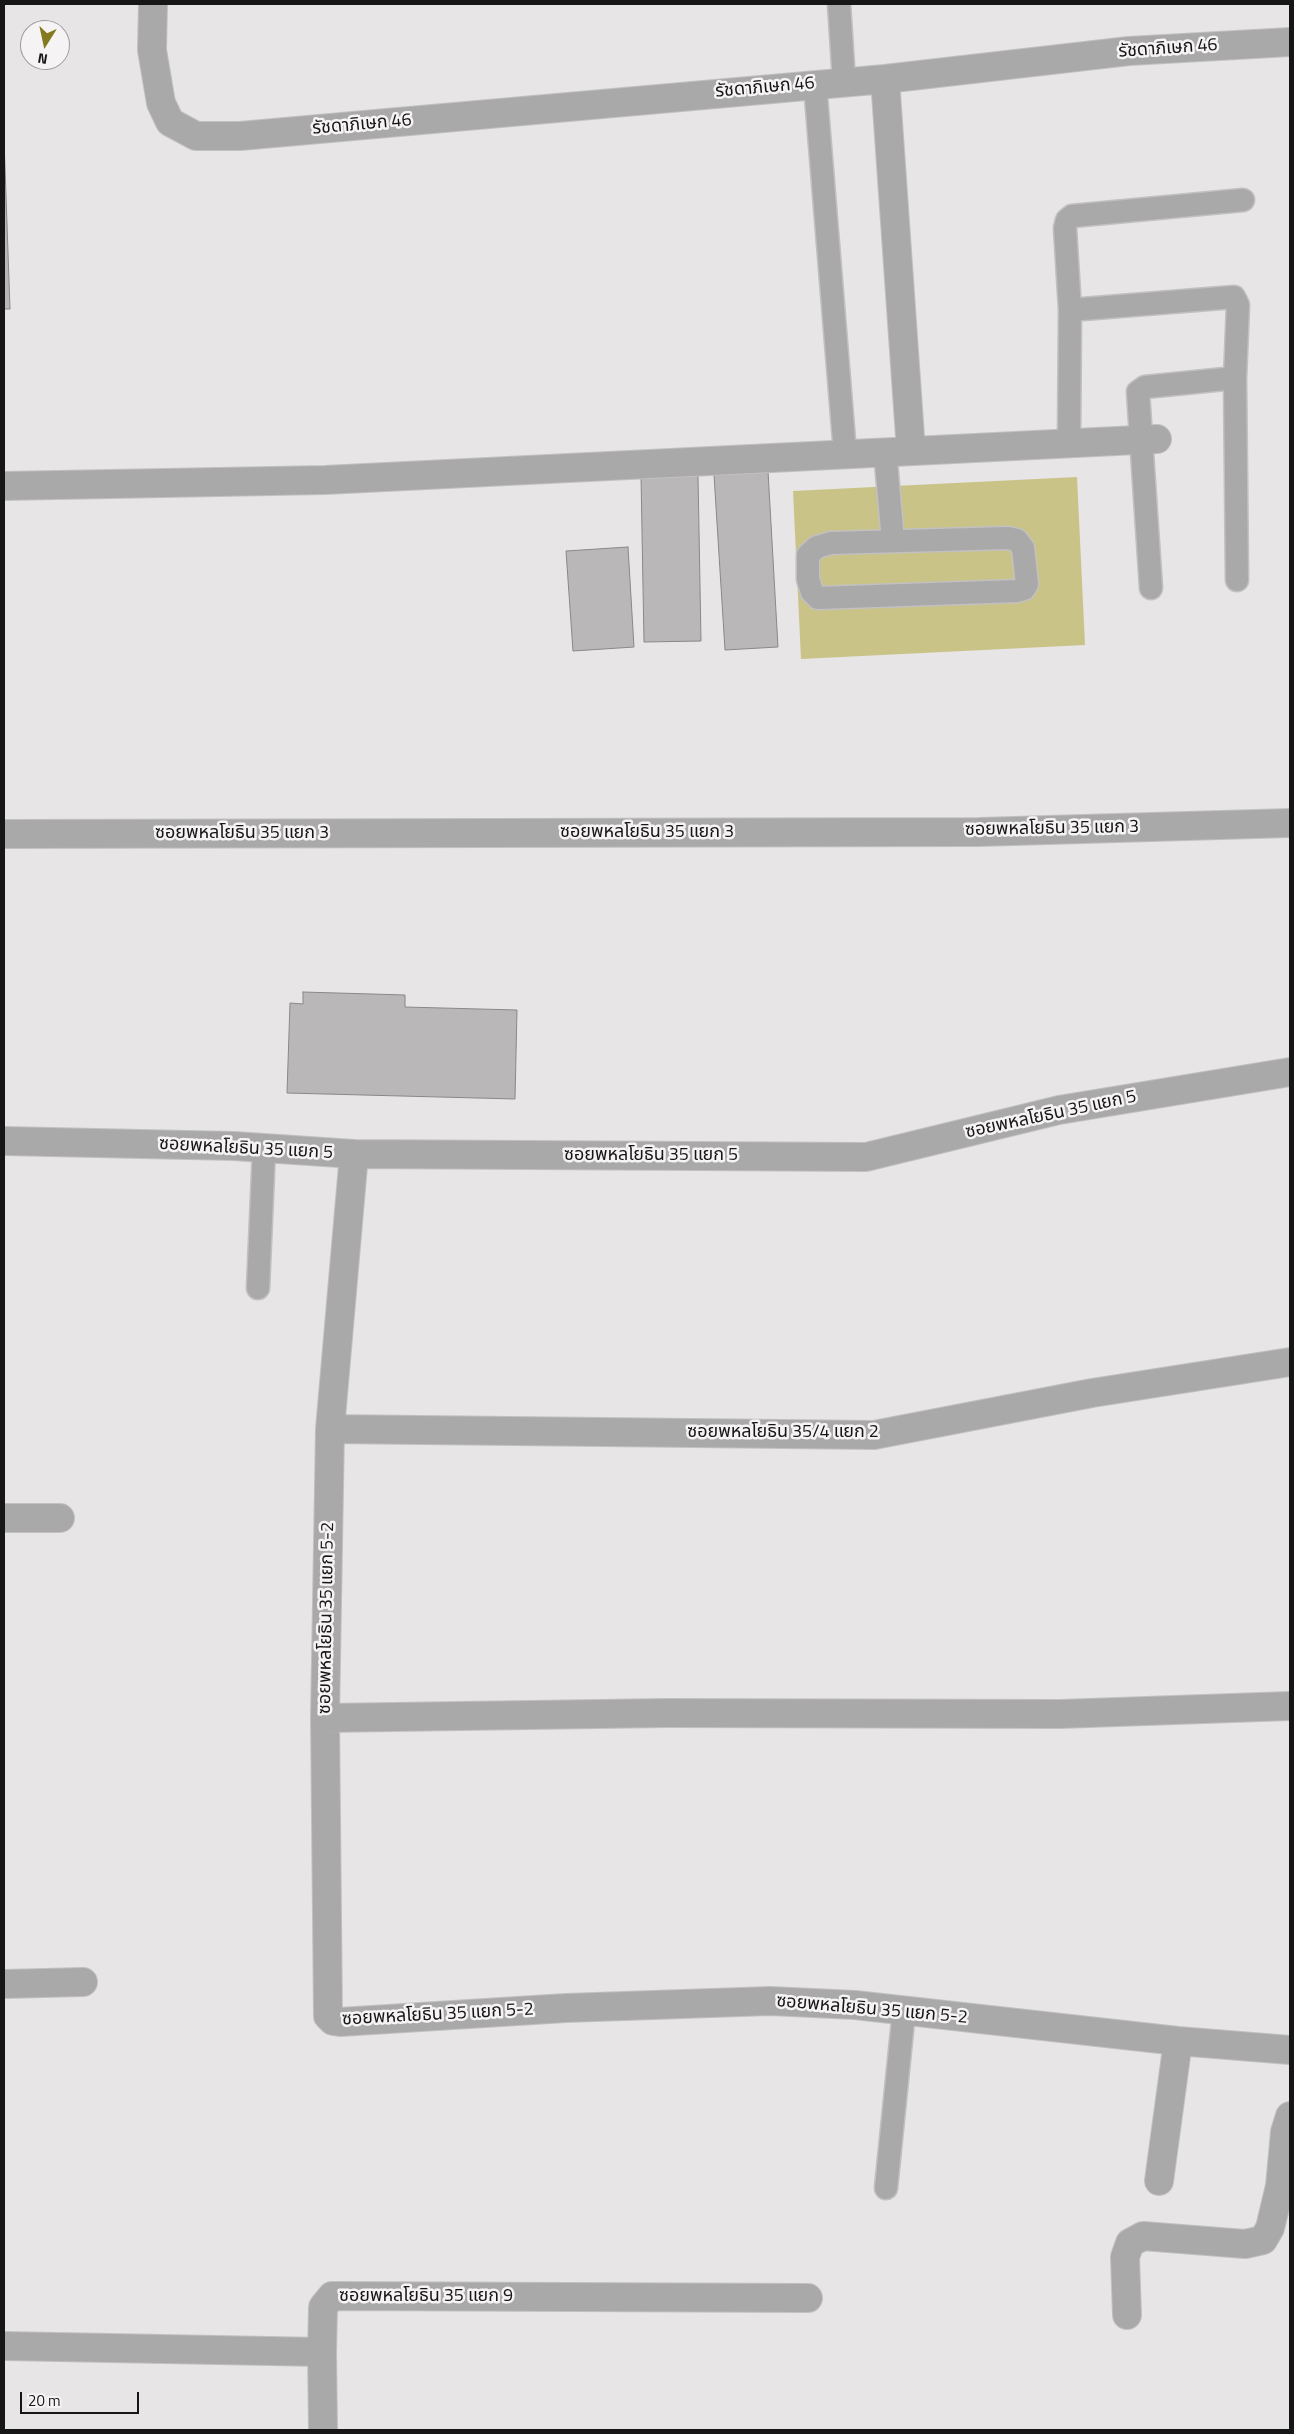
<!DOCTYPE html>
<html>
<head>
<meta charset="utf-8">
<style>
  body { margin:0 }
  #map { position:relative; width:1294px; height:2434px; overflow:hidden; background:#e8e5e7; font-family:"Titillium Web",sans-serif }
  canvas { display:block }
  .frame { position:absolute; inset:0; border:5px solid #171616; pointer-events:none }
  .north { position:absolute; left:20px; top:20px; width:50px; height:50px; box-sizing:border-box; background:#f6f3f5; border:1px solid #9d9b9c; border-radius:50%; rotate:190deg; font-size:14px; font-weight:700; line-height:20px; text-align:center; color:#171616 }
  .north::after { content:''; display:block; margin:auto; width:18px; height:22px; background:#837a20; clip-path:polygon(50% 0,100% 100%,50% 72%,0 100%) }
  .scale { position:absolute; left:20px; top:2392px; width:119px; height:22px; box-sizing:border-box; border:2px solid #171616; border-top:0; padding-left:6px; font-size:15px; line-height:18px; white-space:nowrap; color:#171616; -webkit-text-stroke:4px #f6f3f5; paint-order:stroke }
</style>
</head>
<body>
<div id="map">
<canvas width="1294" height="2434"></canvas>
<div class="frame"></div>
<div class="north">N</div>
<div class="scale">20 m</div>
</div>
<script>
const context = document.querySelector('canvas').getContext('2d');
context.lineJoin = 'round';
function fillPath(path, color) {
  context.fillStyle = color;
  context.fill(path, 'evenodd');
}
function poly(rows) {
  const path = new Path2D();
  for (const r of rows) {
    path.moveTo(r[0], r[1]);
    for (let i = 2; i < r.length; i += 2) path.lineTo(r[i], r[i + 1]);
  }
  return path;
}
function trace(path, color, width, dash) {
  context.strokeStyle = color;
  context.lineWidth = width;
  context.lineCap = dash ? 'butt' : 'round';
  context.setLineDash(dash || []);
  context.stroke(path);
}
function write(font, color, halo, rows, align = 'center') {
  context.font = font + ' "Titillium Web","Noto Sans Thai",sans-serif';
  context.lineWidth = 5;
  context.setLineDash([]);
  context.textBaseline = 'middle';
  context.strokeStyle = halo;
  context.fillStyle = color;
  for (const [text, x, y, turn = 0] of rows) {
    context.save();
    context.translate(x, y);
    context.rotate((+turn || 0) * Math.PI / 180);
    context.textAlign = isNaN(turn) ? turn : align;
    if (halo) context.strokeText(text, 0, 0);
    context.fillText(text, 0, 0);
    context.restore();
  }
}
fillPath(poly([
  [1077,477,1085,645,801,659,793,491]
]), '#c9c387');
const building = poly([
  [4,139,10,309,4,309,4,139],
  [768,471,778,647,725,650,714,475,768,471],
  [698,475,701,641,644,642,641,476,698,475],
  [628,547,634,647,573,651,566,551,628,547],
  [303,992,405,995,405,1007,517,1010,515,1099,287,1093,290,1003,303,1004,303,992]
]);
fillPath(building, '#bab7b9');
trace(building, '#8a8789', 1);
const lane = poly([
  [839,4,844,81],
  [815,84,845,453],
  [1070,310,1234,297,1238,305,1235,378,1237,580],
  [1069,443,1070,310,1065,228,1067,220,1072,216,1243,200],
  [885,451,893,541],
  [1008,538,1017,540,1023,548,1027,584,1024,589,1017,591,818,598,812,592,808,579,808,555,817,547,831,543,1008,538],
  [1151,588,1138,392,1145,387,1235,378],
  [258,1288,264,1149],
  [886,2188,904,2011]
]);
const street = poly([
  [153,4,152,50,161,103,170,122,196,136,240,136,885,79,1129,51,1290,42],
  [885,79,911,451],
  [4,486,325,480,1157,439],
  [4,834,979,832,1290,823],
  [4,1141,234,1146,354,1154,866,1157,1059,1110,1290,1072],
  [354,1154,330,1429,325,1718,328,2016,333,2021,340,2022,566,2008,770,2001,855,2005,1178,2041,1290,2050],
  [330,1429,874,1435,1092,1393,1290,1362],
  [4,1518,60,1518],
  [325,1718,666,1713,1060,1714,1290,1706],
  [4,1984,83,1982],
  [1159,2181,1178,2041],
  [1127,2315,1125,2257,1130,2243,1143,2236,1245,2244,1263,2240,1270,2228,1280,2186,1285,2132,1290,2116],
  [4,2346,322,2352,323,2307,332,2296,808,2298],
  [322,2352,323,2430]
]);
trace(lane, '#c2c0c1', 25);
trace(street, '#c2c0c1', 30);
trace(lane, '#aaa9aa', 22);
trace(street, '#aaa9aa', 28);
write('18px', '#171616', '#f6f3f5', [
  ["รัชดาภิเษก 46",1168,49,-4],
  ["รัชดาภิเษก 46",765,88,-5],
  ["รัชดาภิเษก 46",362,125,-5],
  ["ซอยพหลโยธิน 35 แยก 3",1052,829,-1],
  ["ซอยพหลโยธิน 35 แยก 3",647,833],
  ["ซอยพหลโยธิน 35 แยก 3",242,834],
  ["ซอยพหลโยธิน 35 แยก 5",1051,1115,-12],
  ["ซอยพหลโยธิน 35 แยก 5",246,1149,3],
  ["ซอยพหลโยธิน 35 แยก 5",651,1156],
  ["ซอยพหลโยธิน 35/4 แยก 2",783,1433],
  ["ซอยพหลโยธิน 35 แยก 5-2",327,1618,-89],
  ["ซอยพหลโยธิน 35 แยก 5-2",872,2010,5],
  ["ซอยพหลโยธิน 35 แยก 5-2",438,2015,-3],
  ["ซอยพหลโยธิน 35 แยก 9",426,2297]
]);
</script>
</body>
</html>
